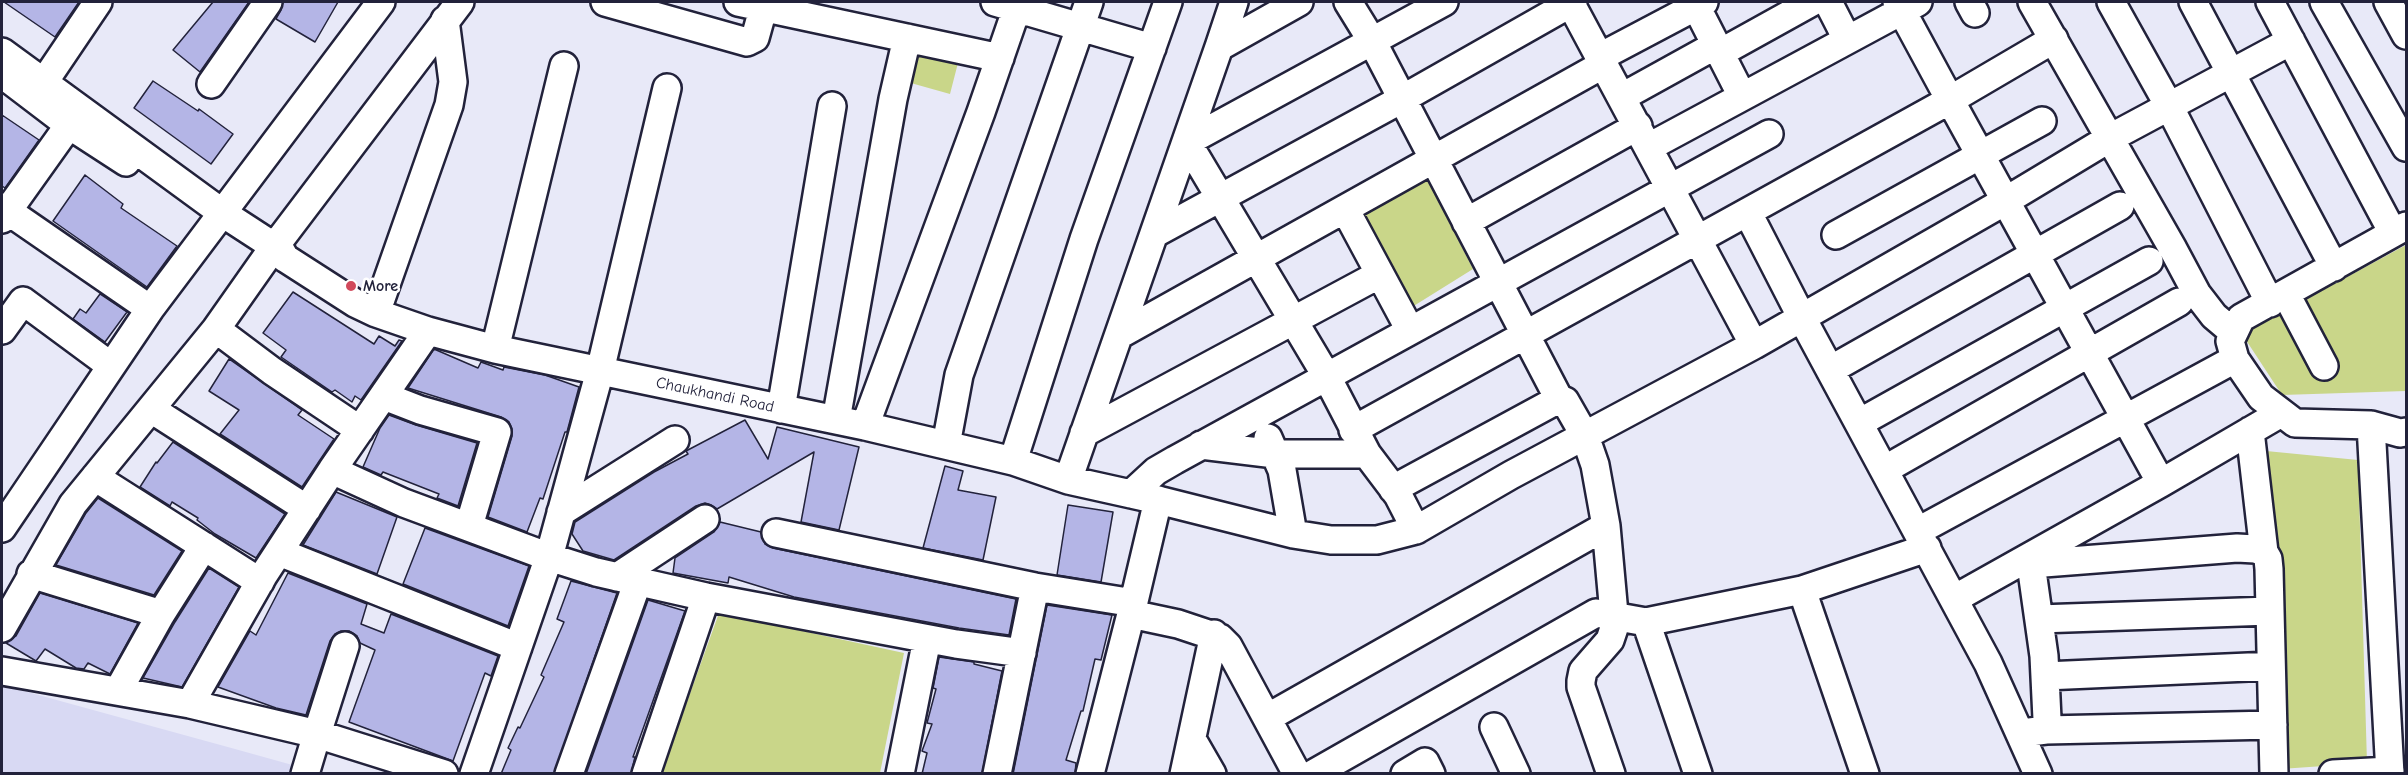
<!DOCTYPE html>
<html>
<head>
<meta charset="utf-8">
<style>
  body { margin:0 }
  #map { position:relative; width:2408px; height:775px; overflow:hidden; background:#e8e9f8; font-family:"Comic Neue",sans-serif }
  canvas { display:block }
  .frame { position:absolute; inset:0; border:3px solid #22223b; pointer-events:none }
</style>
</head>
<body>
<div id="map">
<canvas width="2408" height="775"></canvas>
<div class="frame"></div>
</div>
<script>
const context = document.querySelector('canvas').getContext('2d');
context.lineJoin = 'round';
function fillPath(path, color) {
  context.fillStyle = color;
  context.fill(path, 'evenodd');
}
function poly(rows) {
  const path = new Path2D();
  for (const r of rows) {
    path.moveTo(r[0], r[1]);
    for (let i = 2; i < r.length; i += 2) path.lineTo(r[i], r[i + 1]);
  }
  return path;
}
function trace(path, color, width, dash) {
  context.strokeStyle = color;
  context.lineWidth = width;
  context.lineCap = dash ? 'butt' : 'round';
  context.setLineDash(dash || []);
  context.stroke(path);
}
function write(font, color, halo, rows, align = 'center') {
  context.font = font + ' "Comic Neue",sans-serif';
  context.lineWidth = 5;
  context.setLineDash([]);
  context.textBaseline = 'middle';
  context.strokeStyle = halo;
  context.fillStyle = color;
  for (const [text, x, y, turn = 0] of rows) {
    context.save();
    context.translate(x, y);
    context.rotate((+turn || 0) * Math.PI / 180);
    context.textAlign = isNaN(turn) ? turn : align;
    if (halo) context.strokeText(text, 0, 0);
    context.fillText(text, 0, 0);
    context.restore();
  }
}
fillPath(poly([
  [2,685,235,749,296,766,294,774,2,773]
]), '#d8d9f3');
fillPath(poly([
  [902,45,959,59,950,94,893,78],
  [1420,165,1473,269,1388,322,1337,213],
  [2406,245,2406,391,2282,395,2242,334],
  [2256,450,2358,460,2367,763,2266,770],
  [719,613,904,653,880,773,661,774]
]), '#c9d689');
const building = poly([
  [4,2,79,2,55,37,4,2],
  [213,2,249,2,200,72,173,50,213,2],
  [283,2,338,2,315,42,276,19,281,10,283,2],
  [153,81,198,111,199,109,233,134,211,164,134,108,153,81],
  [2,115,39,140,5,188,2,186,2,115],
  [85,175,123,204,121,208,177,246,147,287,53,221,85,175],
  [293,292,374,344,379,336,395,346,399,340,402,341,361,400,355,396,352,402,335,390,332,392,281,357,286,350,263,333,293,292],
  [100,294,127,312,105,342,73,319,80,309,86,313,100,294],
  [434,349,478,368,481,362,503,370,504,367,545,375,579,387,567,432,565,432,543,499,540,498,527,532,488,517,512,436,512,429,509,422,501,417,408,388,434,349],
  [229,359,302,410,298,415,334,439,302,487,220,434,239,410,209,391,229,359],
  [389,415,416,425,477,443,458,506,437,498,439,494,383,472,381,475,363,467,380,428,389,415],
  [745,420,768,459,777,427,859,447,839,530,801,522,814,452,717,509,711,505,705,503,696,506,614,560,583,551,572,534,575,522,654,472,688,454,686,451,745,420],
  [173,442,285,514,256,558,215,534,197,520,198,518,172,502,170,506,140,487,156,462,157,463,173,442],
  [945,466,963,471,958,490,996,497,983,560,923,548,945,466],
  [336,492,397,517,377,574,303,545,336,492],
  [98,498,182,551,154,595,56,565,86,513,98,498],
  [1068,505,1113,512,1101,582,1057,575,1068,505],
  [720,522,761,532,765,544,773,548,1016,599,1009,635,959,628,794,597,729,577,728,583,673,573,675,558,714,532,720,522],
  [425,528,529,566,508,626,403,584,425,528],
  [209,568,239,587,182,687,143,678,175,622,209,568],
  [288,573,367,604,361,624,384,633,391,614,498,656,491,676,485,673,453,761,349,722,375,650,360,643,357,636,349,631,341,631,335,634,330,641,306,715,276,708,218,687,250,631,256,635,288,573],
  [571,581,617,593,554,774,501,774,511,750,508,748,518,727,520,728,544,677,541,675,564,622,557,619,571,581],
  [40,593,138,623,110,674,88,663,84,669,76,668,45,649,36,661,6,643,16,636,40,593],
  [648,600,685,611,633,757,635,757,631,774,586,774,648,600],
  [1047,605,1112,615,1101,660,1095,659,1083,711,1081,711,1066,760,1076,763,1075,774,1013,774,1047,605],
  [939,657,974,662,974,664,1002,671,982,774,922,774,927,753,922,751,932,724,927,723,936,689,933,688,939,657]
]);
fillPath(building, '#b4b5e6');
trace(building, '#22223b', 1.5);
const minor = poly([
  [605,2,747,42,755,38,765,2],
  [738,2,1000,58],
  [995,2,1152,48],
  [1348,2,1372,41,1559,399],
  [1570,2,1754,345],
  [1694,2,1742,96],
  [1828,2,1847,39],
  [1897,2,1950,100,2054,39],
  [1969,2,1975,13],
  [2032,2,2173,249,2197,294,2214,316,2233,332],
  [2111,2,2169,106,2270,303],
  [2193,2,2334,267],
  [2270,2,2393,233],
  [2324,2,2406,147],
  [2388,2,2406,35],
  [1219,47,1234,2],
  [2,52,221,212,281,251,285,258],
  [1720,53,1812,2],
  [1600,57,1704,2],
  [2,74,69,125,126,162],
  [44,82,98,2],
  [211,84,268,2],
  [1622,97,1716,45],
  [1649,147,1918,2],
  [2,207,150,309],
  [1345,209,1410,330],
  [1748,213,1802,318,1988,663,2038,774],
  [2,219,69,125],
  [1466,222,1638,126],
  [2406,226,2241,318,2230,341,2235,359,2261,397,2295,423,2371,425,2400,433,2406,432],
  [1154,234,1402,99,1573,2],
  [1836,235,2042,121],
  [285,258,355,303,376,313,428,331,495,349,865,426,1013,461,1068,480,1158,500,1293,534,1331,540,1377,540,1416,530,1511,475,1754,345,2007,200,2110,138,2291,41],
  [2286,294,2324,366],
  [376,313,449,105,453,82,445,20],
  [216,329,272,371,360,430],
  [2,330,23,301,111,366],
  [1119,335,1604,64],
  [495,349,564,66],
  [1830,370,2120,206],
  [384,396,420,410,497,432,469,526],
  [151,409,307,509],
  [781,409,832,106],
  [836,420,893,99,907,38],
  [1859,423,2149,261],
  [2371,425,2390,774],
  [865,426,981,112,1019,2],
  [1353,430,1950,100,2161,483],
  [2250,431,2264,552],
  [1084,433,1380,274],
  [1268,438,1282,470,1293,534],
  [946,445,959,375,1089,2],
  [1201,445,1275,454,1367,454],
  [1013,461,1084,239,1168,2],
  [332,470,404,503,549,557,596,572,706,597,956,644,1022,653],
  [1884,470,2179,302],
  [95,477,260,582],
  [1068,480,1219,47,1299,2],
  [1393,489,1559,399,1565,401,1585,436,1595,465,1606,526,1615,625,1610,640,1583,671,1581,681,1581,687,1611,774],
  [1131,494,1156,471,1175,460,1769,134],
  [561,512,675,440],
  [2,528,150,309,381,2],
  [1416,530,1398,495,1367,454,1327,377,1187,142,1444,2],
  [1918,531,2235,359],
  [776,533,1035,587,1134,603],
  [279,552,518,647],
  [2030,557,2044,656,2047,719,2046,730,2030,732],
  [2031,564,2237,548,2255,549,2264,552,2268,559,2269,569,2274,774],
  [31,574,161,614],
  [617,577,705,519],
  [1802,590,1865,774],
  [1954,599,2161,483,2281,413],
  [1131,614,1178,624,1220,638,1228,646,1297,774],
  [2039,619,2270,611],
  [1646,622,1698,774],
  [2,628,73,504,216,329,266,258,460,2],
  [345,646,317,734,444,774],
  [2,671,190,704,317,734,305,774],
  [2045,676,2271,666],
  [118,691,161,614,204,546],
  [190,704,263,576,332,470,428,331],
  [1267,718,1606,526],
  [1494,727,1516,774],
  [2046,730,2273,725],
  [1193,741,1212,774],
  [474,774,549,557,600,371,667,88],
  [569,774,638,581],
  [646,774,706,597],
  [900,774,927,639],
  [997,774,1035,587],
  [1090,774,1131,614,1158,500],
  [1184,774,1214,634],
  [1313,774,1596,613,1646,622,1802,590,1927,548],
  [1405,774,1425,762,1431,774],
  [2333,774,2390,771]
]);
trace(minor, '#22223b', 32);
trace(minor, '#fff', 27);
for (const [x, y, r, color] of [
  [351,286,6,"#d1495b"]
]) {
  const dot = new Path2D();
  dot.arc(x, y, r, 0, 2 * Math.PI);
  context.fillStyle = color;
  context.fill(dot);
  trace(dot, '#fff', 2);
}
write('bold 16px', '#22223b', '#fff', [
  ["More",363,286]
], 'left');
write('16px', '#22223b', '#fff', [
  ["Chaukhandi Road",715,395,12]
]);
</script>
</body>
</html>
